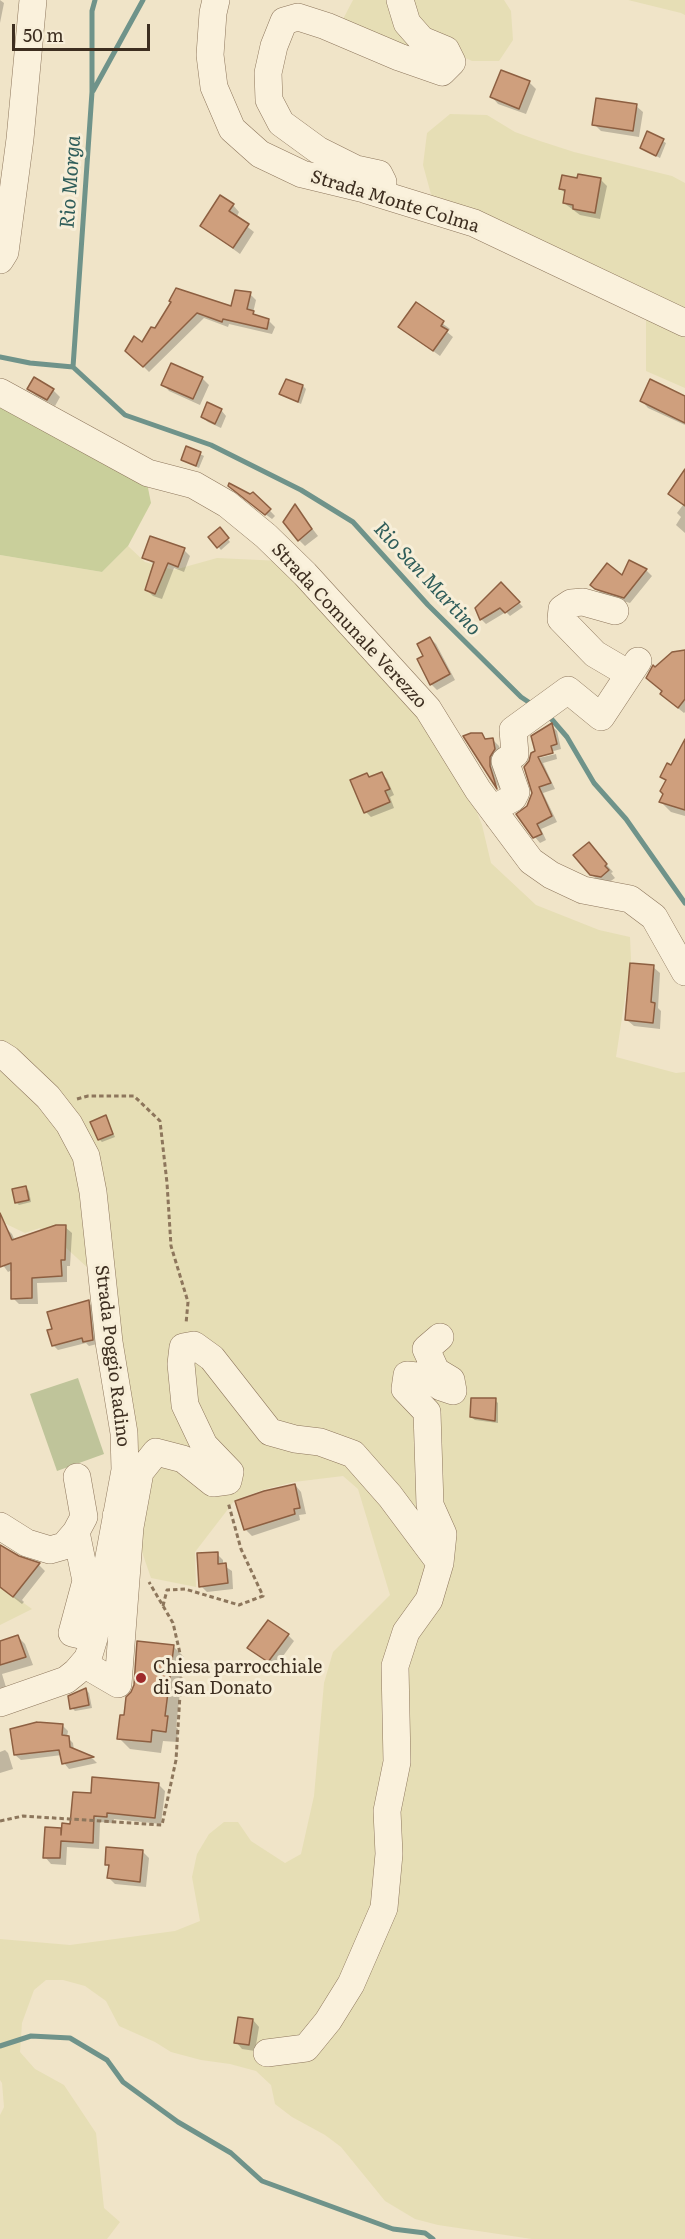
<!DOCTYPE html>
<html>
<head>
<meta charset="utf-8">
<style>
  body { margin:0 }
  #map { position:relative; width:685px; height:2239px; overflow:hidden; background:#f0e4c8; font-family:Literata,serif }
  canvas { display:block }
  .scale { position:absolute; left:12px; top:24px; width:138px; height:27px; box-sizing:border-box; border:3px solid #3d2e20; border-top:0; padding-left:8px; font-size:18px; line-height:21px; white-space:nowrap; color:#3d2e20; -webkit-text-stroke:4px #f7eed8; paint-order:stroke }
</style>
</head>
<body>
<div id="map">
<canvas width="685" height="2239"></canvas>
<div class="scale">50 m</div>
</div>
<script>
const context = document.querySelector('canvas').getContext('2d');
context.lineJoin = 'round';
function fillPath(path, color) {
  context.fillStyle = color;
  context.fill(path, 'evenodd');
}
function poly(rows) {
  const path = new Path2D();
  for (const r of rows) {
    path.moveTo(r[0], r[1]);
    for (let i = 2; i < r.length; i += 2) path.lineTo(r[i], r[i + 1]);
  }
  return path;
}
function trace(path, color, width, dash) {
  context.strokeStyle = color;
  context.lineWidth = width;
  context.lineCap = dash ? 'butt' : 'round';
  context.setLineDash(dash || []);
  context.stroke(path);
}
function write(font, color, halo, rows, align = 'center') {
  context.font = font + ' Literata,serif';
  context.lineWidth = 6;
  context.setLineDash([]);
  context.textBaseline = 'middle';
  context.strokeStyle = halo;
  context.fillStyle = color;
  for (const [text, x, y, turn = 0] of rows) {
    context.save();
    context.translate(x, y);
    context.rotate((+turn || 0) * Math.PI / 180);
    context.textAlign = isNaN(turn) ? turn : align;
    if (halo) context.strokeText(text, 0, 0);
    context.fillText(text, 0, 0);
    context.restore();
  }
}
fillPath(poly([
  [353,0,504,0,511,11,513,40,499,61,472,61,438,45,406,48,341,23],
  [628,0,685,0,685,15,681,13],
  [450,114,487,115,515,132,540,141,574,152,672,176,685,183,685,388,646,371,646,317,432,198,423,165,427,133],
  [128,546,145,562,174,570,217,558,281,561,396,682,464,780,482,825,491,863,536,905,599,930,630,937,631,959,616,1057,676,1073,685,1072,685,2239,532,2239,438,2225,415,2219,385,2201,341,2147,325,2135,292,2117,275,2104,271,2085,256,2071,230,2064,201,2060,171,2052,155,2042,119,2026,106,2001,85,1986,63,1980,46,1980,34,1990,22,2023,20,2052,35,2069,64,2085,96,2133,104,2208,120,2222,107,2239,0,2239,0,2115,4,2107,2,2083,0,2080,0,1939,70,1945,175,1931,200,1921,192,1877,197,1854,209,1834,224,1822,238,1822,251,1841,285,1863,301,1854,314,1796,324,1683,333,1652,390,1595,358,1489,343,1476,294,1482,266,1489,235,1500,195,1552,196,1587,151,1578,133,1526,89,1269,64,1246,47,1242,40,1228,25,1233,4,1223,0,1224,0,555,102,572],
  [0,1586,32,1609,0,1625]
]), '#e6deb5');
fillPath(poly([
  [0,402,147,483,151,503,128,546,102,572,0,555]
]), '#c9cf9b');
fillPath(poly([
  [78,1378,104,1454,57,1471,30,1394]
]), '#bfc49a');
fillPath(poly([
  [0,0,4,3,0,23],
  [529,82,536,89,526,114,498,104,492,97],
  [636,106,643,112,639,137,601,131,594,124],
  [648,133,666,143,660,158,641,148],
  [579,175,601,180,607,186,600,219,580,215,564,203,566,194,561,189,579,180],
  [233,205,239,212,236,218,254,232,240,254,202,226],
  [250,294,256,300,253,313,258,317,269,321,275,327,272,334,229,324,228,327,204,318,149,372,127,350,143,344,155,330,172,302,232,308],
  [416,304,450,329,447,332,453,337,440,356,400,327],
  [202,378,209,385,200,405,169,391,163,384],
  [303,386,306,389,301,404,281,394],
  [29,388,53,390,60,397,55,406,35,395],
  [685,398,685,425,648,408,642,401],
  [221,410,226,416,221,428,208,422,202,417],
  [187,448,204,456,199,468,182,460],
  [685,483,685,533,676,525,681,517,677,513,683,505,670,494],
  [235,492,250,496,253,493,275,516,272,519],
  [295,506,318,536,305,546,299,540],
  [220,529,230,542,221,550,210,537],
  [184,550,190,556,184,572,174,568,162,599,153,596,147,590,155,565,144,557],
  [630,562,646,570,652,576,630,603,603,595,592,585,622,577],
  [501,584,523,607,510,616,506,612,486,624,481,619],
  [430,638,436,644,455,680,437,690,431,684,425,656],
  [685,653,685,712,684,713,668,700,656,669],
  [551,725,557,731,561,749,539,755,539,758,556,754,557,759,543,763,555,789,543,793,557,822,541,829,546,840,540,843,535,837,528,807,533,793,536,752],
  [481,734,487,740,493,740,499,746,501,756,496,773,501,791,465,736],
  [382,774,387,779,394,795,390,797,394,808,371,817,366,812,370,778],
  [685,774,685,816,671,812,661,802,667,782,662,776],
  [595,851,613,872,611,873,615,878,608,883,599,882,591,874],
  [653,967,660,973,658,1008,661,1011,660,1029,634,1026,627,1020],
  [106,1117,115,1137,102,1142,99,1139],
  [26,1188,29,1191,31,1202,19,1205,16,1202],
  [65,1227,72,1233,70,1266,67,1266,67,1282,37,1283,38,1304,19,1304,13,1298,12,1270,8,1272,0,1261,0,1230,6,1228,12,1234,15,1241],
  [88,1302,93,1307,97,1344,89,1346,86,1343,58,1350,53,1345,53,1330],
  [495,1400,498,1403,498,1423,475,1420,471,1417],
  [295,1485,301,1492,306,1514,299,1515,300,1520,252,1536,245,1529],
  [0,1548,18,1558,39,1565,45,1571,22,1600,24,1602,22,1604,0,1587],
  [217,1554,223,1560,223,1565,232,1571,233,1589,207,1592,201,1586],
  [288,1635,294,1641,275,1667,255,1653],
  [17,1636,25,1644,33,1665,2,1674,8,1694,0,1697,0,1642],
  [173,1646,184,1657,176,1727,178,1729,177,1742,163,1741,161,1753,130,1749,119,1738,126,1717],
  [86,1690,89,1693,92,1708,75,1711,72,1708],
  [63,1726,68,1731,67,1737,73,1743,74,1751,93,1759,97,1763,69,1769,64,1763,62,1755,21,1760,15,1755],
  [5,1750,8,1753,13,1769,0,1773,0,1752],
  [159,1785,165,1791,161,1824,114,1819,113,1823,100,1822,99,1849,67,1847,66,1865,51,1864,45,1857,61,1830,63,1832,72,1825],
  [143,1852,149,1858,146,1887,115,1884,109,1878,110,1868,106,1864],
  [253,2020,259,2027,255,2051,242,2049,236,2042]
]), '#0003');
trace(poly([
  [93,91,143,0],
  [0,357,30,363,73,367],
  [73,367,125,415,211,445,301,490,353,522,428,605,521,697,533,705],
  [73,367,92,92,92,11,95,0],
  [548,715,567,737,594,783,626,819,685,903],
  [0,2046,31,2036,70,2038,107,2060,123,2082,178,2122,231,2153,262,2181,393,2229,425,2233,433,2239]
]), '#6f938a', 5);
const building = poly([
  [501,70,530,81,519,109,490,97,501,70],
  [596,98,637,104,633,131,592,125,596,98],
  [647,131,664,139,656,156,640,148,647,131],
  [578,174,601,178,595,213,573,209,573,205,563,203,565,190,559,189,562,175,577,178,578,174],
  [220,195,234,204,229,211,249,224,233,248,200,226,220,195],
  [176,288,231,306,235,290,251,292,247,309,254,311,253,314,269,319,267,329,223,319,222,322,197,313,143,367,125,351,134,336,142,342,151,327,155,328,171,302,169,301,176,288],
  [416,302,444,321,441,326,448,330,433,351,398,327,416,302],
  [171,363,203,377,193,399,161,385,171,363],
  [34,377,54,389,47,400,27,389,34,377],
  [286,379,303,385,298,402,279,394,286,379],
  [650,379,685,396,685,423,640,401,650,379],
  [207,402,222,409,215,424,201,417,207,402],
  [186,446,201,452,196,466,181,460,186,446],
  [685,469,685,506,668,494,685,469],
  [229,483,250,494,253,492,271,509,265,515,228,486,229,483],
  [295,504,312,529,298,541,283,522,295,504],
  [220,527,229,538,217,548,208,537,220,527],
  [150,536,185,548,178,567,168,563,155,594,145,590,154,562,142,558,150,536],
  [629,560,647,569,624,598,595,589,590,585,607,563,622,575,629,560],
  [501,582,520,602,505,613,500,608,480,620,475,608,501,582],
  [430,637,450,674,430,685,417,659,423,656,417,644,430,637],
  [685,650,685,699,678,708,660,694,662,691,646,678,653,665,655,667,672,652,685,650],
  [552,723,557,744,551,746,553,753,538,757,551,783,539,787,552,816,537,824,542,834,533,838,516,814,527,806,532,793,524,767,529,761,531,753,535,751,531,736,552,723],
  [471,733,482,733,485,739,493,738,495,749,490,757,490,766,497,789,463,736,471,733],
  [685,739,685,810,659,802,663,794,660,791,666,780,660,777,667,763,671,765,685,739],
  [382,772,390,789,385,791,390,802,364,813,350,780,367,773,369,777,382,772],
  [589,842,607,864,605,866,609,870,601,877,590,875,573,855,589,842],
  [630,963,654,965,651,1002,655,1003,653,1023,625,1020,630,963],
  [106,1115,113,1134,98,1140,90,1122,106,1115],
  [26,1186,29,1200,15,1203,12,1189,26,1186],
  [0,1213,12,1240,56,1225,66,1225,65,1260,61,1260,62,1276,32,1278,32,1298,11,1299,11,1263,0,1267,0,1213],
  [89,1300,93,1340,83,1342,82,1338,52,1346,47,1330,52,1329,47,1312,89,1300],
  [471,1398,496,1398,495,1421,470,1417,471,1398],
  [295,1484,300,1508,294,1509,295,1514,244,1530,235,1501,264,1491,295,1484],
  [0,1545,19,1556,40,1563,13,1597,0,1587,0,1545],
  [218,1552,218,1564,226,1563,228,1583,199,1587,197,1553,218,1552],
  [268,1620,289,1634,268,1662,247,1648,268,1620],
  [18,1635,26,1657,0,1665,0,1641,18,1635],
  [137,1641,174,1645,165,1716,168,1716,166,1732,152,1730,151,1742,117,1739,120,1715,124,1715,126,1697,131,1692,134,1685,137,1641],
  [86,1688,89,1705,70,1709,68,1696,86,1688],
  [37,1722,63,1724,62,1735,69,1736,70,1747,94,1757,62,1764,59,1750,14,1755,10,1729,37,1722],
  [92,1777,159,1783,155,1818,107,1813,107,1817,94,1816,93,1843,61,1841,60,1858,43,1858,45,1827,61,1828,61,1835,62,1823,70,1824,73,1792,91,1793,92,1777],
  [106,1847,143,1850,140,1882,107,1878,109,1865,105,1865,106,1847],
  [238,2017,253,2019,249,2045,234,2043,238,2017]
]);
fillPath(building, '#cf9f7d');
trace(building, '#8d5f41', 1.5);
const minor = poly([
  [216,0,213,13,210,55,214,87,232,129,260,154,302,174,364,189,474,223,685,323],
  [383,182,379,174,356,169,318,150,281,123,269,100,268,73,274,46,284,21,298,17,326,26,399,57,442,72,452,62,446,50,422,40,407,23,400,0],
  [0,260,5,252,20,139,33,0],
  [0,392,148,473,194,485,227,504,266,536,305,574,428,709,478,790,531,861,551,875,583,890,630,899,654,917,685,972],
  [615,611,583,602,571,603,562,609,561,619,595,654,629,674],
  [498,817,498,806,513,798,516,792,505,761,515,754,513,730,568,690,601,717,638,661],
  [0,1054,8,1059,48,1097,69,1124,86,1156,93,1192,109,1342,124,1433,125,1470,94,1638,88,1658,76,1672,66,1680,0,1703],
  [440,1337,426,1349,436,1371,451,1380,453,1391,441,1387,427,1377,407,1375,405,1389,427,1412,430,1505,443,1534,440,1563],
  [0,1526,27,1543,50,1550,64,1546,76,1532,86,1581,72,1633,94,1638],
  [130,1527,140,1472,156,1452,183,1459,213,1483,228,1481,230,1472,204,1445,185,1405,181,1364,183,1347,194,1345,212,1358,270,1432,295,1439,320,1442,353,1454,390,1496,440,1563,429,1600,406,1632,395,1666,397,1762,387,1811,389,1854,384,1908,351,1984,328,2021,306,2048,267,2053],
  [76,1532,84,1517,77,1477],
  [94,1670,118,1684,130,1527,116,1516]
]);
trace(minor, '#8d765c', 28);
trace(poly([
  [77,1099,88,1096,134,1096,160,1121,167,1183,171,1246,188,1302,186,1324],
  [163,1606,167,1590,185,1589,239,1605,263,1596,241,1549,228,1502],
  [0,1821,23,1816,162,1825,176,1760,182,1662,173,1623,149,1582]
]), '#8d765c', 3, [4.5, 3]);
trace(minor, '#faf1dc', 27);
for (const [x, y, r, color] of [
  [141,1678,6,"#9e2a2b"]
]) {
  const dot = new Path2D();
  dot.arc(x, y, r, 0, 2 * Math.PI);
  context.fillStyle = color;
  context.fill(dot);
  trace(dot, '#f7eed8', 2);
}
write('18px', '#3d2e20', '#f7eed8', [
  ["Strada Monte Colma",395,202,17],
  ["Strada Comunale Verezzo",349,626,47],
  ["Strada Poggio Radino",112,1356,83]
]);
write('18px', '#3d2e20', '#f7eed8', [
  ["Chiesa parrocchiale",153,1668],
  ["di San Donato",153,1689]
], 'left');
write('italic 20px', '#2f5d5a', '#f7eed8', [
  ["Rio Morga",71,182,-86],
  ["Rio San Martino",427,579,47]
]);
</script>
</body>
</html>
